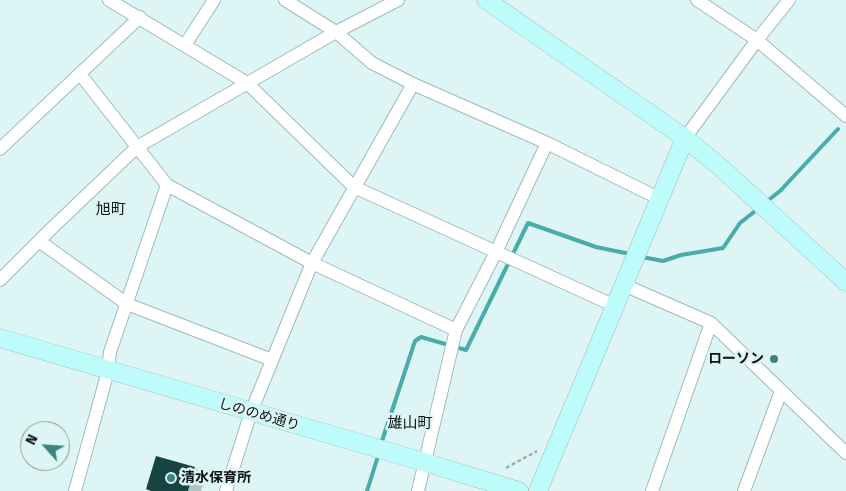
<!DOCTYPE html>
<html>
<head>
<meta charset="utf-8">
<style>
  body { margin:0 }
  #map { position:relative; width:846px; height:491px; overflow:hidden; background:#ddf5f4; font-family:"Fira Sans",sans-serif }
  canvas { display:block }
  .north { position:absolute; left:20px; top:421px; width:50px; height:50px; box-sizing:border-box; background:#ddf5f4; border:1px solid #899b9a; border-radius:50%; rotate:296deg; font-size:14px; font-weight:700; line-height:20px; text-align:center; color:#0c1414 }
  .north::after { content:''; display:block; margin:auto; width:18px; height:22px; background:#3b8381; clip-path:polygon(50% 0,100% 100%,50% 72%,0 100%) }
</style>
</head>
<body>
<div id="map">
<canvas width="846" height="491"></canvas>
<div class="north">N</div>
</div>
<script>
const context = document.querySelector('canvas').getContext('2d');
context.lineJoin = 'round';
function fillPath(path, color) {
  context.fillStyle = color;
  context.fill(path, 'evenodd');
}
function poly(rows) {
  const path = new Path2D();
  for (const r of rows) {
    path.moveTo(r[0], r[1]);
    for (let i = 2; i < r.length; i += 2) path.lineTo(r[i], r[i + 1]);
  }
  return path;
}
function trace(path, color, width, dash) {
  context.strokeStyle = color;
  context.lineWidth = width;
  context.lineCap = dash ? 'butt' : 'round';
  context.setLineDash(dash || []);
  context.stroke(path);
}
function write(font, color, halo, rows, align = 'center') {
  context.font = font + ' "Fira Sans","Noto Sans JP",sans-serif';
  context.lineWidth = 5;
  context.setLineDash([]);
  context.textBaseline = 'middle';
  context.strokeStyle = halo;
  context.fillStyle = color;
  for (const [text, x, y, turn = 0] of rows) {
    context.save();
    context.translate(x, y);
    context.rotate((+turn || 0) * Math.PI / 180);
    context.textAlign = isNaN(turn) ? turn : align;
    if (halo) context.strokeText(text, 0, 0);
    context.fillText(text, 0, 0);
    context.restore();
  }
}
fillPath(poly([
  [157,457,195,468,206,475,201,491,151,491]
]), '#0003');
trace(poly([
  [766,202,780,191,838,129],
  [642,257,663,261,681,255,723,248,740,223,759,208],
  [381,444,415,341,421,337,466,350,528,223,596,247,630,254],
  [367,491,379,453]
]), '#4aacaa', 4);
fillPath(poly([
  [156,456,195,467,188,491,151,491,146,489]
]), '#184343');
const street = poly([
  [109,0,247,83,354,187,615,306],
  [285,0,336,32,372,63,413,84,547,143,660,199],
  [697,0,757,40,846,116],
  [185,45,214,0],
  [80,74,167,185,312,263,456,330],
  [685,138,757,40,789,0],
  [0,149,140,17],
  [39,241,127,304,272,360],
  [0,280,51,229,137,147,336,32,398,0],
  [624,285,711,323,846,453],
  [75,491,108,371,110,352,167,185],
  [226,491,251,412,312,263,413,84],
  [418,491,456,330,496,252,547,143],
  [652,491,711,323],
  [744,491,781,391]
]);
const secondary = poly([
  [486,0,685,138,719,166,846,282],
  [0,338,424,462,519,491],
  [538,491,685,138]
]);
trace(street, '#a3b9b8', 14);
trace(secondary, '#a3b9b8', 19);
trace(poly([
  [506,468,537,451]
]), '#9db0af', 2.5, [4, 2.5]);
trace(street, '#fff', 12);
trace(secondary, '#befcfb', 18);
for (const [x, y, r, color] of [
  [774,359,5,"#3b8381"],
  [171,478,5,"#3b8381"]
]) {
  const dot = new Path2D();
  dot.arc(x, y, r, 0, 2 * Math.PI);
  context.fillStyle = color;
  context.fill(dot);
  trace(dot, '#ddf5f4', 2);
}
write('bold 14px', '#0c1414', '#ddf5f4', [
  ["ローソン",764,359],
  ["清水保育所",181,478,"left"]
], 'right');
write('14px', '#0c1414', '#ddf5f4', [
  ["しののめ通り",259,415,16]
]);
write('15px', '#0c1414', '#ddf5f4', [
  ["旭町",111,210],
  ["雄山町",410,424]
]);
</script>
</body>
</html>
